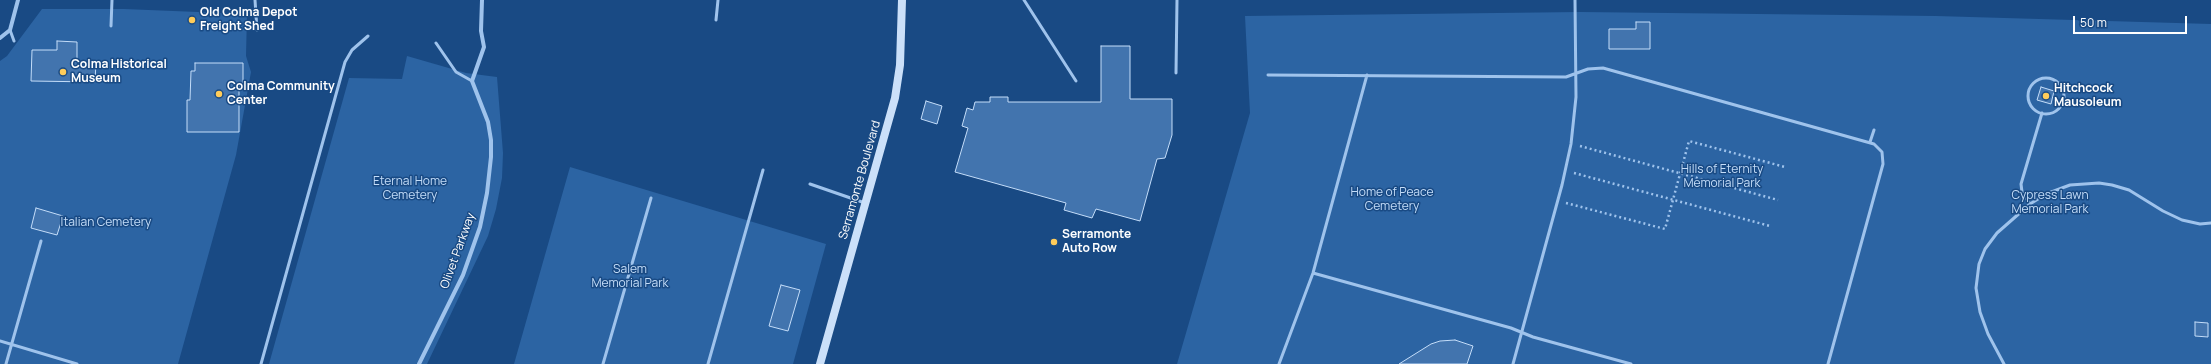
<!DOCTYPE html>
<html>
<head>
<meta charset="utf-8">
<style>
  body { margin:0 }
  #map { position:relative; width:2211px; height:364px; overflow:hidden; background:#194a84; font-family:Manrope,sans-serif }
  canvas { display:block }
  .scale { position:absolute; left:2073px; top:16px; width:114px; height:18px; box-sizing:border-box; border:2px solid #fff; border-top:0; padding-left:5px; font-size:12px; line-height:14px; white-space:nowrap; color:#fff; -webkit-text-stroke:3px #194a84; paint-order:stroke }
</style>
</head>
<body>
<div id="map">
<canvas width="2211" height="364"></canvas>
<div class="scale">50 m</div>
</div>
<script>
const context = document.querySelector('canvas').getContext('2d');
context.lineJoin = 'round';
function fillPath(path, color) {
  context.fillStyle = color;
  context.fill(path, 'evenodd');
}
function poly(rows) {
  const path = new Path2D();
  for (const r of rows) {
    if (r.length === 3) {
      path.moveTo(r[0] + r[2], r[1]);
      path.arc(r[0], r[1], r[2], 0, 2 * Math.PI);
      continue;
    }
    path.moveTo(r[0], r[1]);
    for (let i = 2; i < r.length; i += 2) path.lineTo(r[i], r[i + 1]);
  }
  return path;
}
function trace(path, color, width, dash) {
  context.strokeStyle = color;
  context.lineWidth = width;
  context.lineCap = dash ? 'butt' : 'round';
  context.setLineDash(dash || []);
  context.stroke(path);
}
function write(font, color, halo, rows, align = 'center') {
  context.font = font + ' Manrope,sans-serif';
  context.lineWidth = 3;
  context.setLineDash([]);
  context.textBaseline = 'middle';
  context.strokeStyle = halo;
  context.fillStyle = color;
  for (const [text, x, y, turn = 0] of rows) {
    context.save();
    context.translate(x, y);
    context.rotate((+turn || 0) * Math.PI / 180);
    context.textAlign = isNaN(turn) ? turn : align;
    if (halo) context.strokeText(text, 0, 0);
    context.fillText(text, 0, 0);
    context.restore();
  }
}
fillPath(poly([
  [42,9,124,9,247,14,246,56,251,72,236,155,178,364,0,364,0,61,7,56],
  [1580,12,1936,16,2211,24,2211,364,1177,364,1250,113,1245,16],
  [407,56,466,73,497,77,503,153,502,178,496,209,488,236,427,364,269,364,349,78,402,79],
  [570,167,826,244,793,364,514,364]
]), '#2c64a3');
const building = poly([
  [1636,22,1650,22,1650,49,1609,49,1609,29,1636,29,1636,22],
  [57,41,77,42,77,62,96,62,95,82,31,81,32,50,57,50,57,41],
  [1101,46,1130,46,1130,99,1172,99,1172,135,1165,158,1157,159,1140,221,1096,209,1092,218,1064,210,1066,203,955,172,968,128,962,126,967,108,973,110,975,102,990,102,990,97,1008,97,1008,102,1101,102,1101,46],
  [195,63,243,63,243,87,239,87,239,132,187,132,187,100,190,100,191,71,195,71,195,63],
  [2041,87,2054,91,2051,104,2037,100,2041,87],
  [926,101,942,106,937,124,921,119,926,101],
  [36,208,63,216,57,235,31,228,36,208],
  [781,285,800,290,788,331,769,326,781,285],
  [2195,322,2208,323,2208,337,2195,336,2195,322],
  [1455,340,1473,346,1467,364,1399,364,1431,344,1440,341,1455,340]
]);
fillPath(building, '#4274ae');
trace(building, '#c4ddf9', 1);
trace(poly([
  [1580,146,1778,200],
  [1574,173,1770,226],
  [1566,203,1665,229,1689,141,1785,167]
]), '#9fc3ec', 2.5, [2, 3]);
trace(poly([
  [255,0,257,30],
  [1024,0,1076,81],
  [716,20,718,0],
  [111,26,112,0],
  [10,30,14,41],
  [436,43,456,72,472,81],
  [1176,73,1177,0],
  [1268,75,1566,77,1588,69,1603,68,1874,144,1882,152,1883,164,1828,364],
  [2046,96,18],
  [1870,142,1874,130],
  [810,184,865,203],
  [2030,204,2022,192,2021,184,2042,113],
  [1313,273,1511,328,1533,337,1631,364],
  [0,341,77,364],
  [6,364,41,241],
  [261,364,345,62,352,50,368,36],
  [603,364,651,198],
  [708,364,763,170],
  [1279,364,1313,273,1367,75],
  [1513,364,1562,185,1571,144,1576,97,1575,0],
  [2004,364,1988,334,1980,312,1976,288,1979,264,1985,249,1997,233,2030,204,2046,194,2070,185,2099,183,2112,185,2129,190,2163,211,2182,220,2200,224,2211,223]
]), '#9fc3ec', 3);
trace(poly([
  [0,38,10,30,18,0],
  [419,364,463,275,480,227,487,193,491,157,491,140,488,122,472,81,484,47,481,31,482,0]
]), '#9fc3ec', 4);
trace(poly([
  [820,364,895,98,900,65,902,0]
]), '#cbe0f9', 8);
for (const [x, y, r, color] of [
  [192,20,4,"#ffcc5a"],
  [63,72,4,"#ffcc5a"],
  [219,94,4,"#ffcc5a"],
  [2046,96,4,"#ffcc5a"],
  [1054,242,4,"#ffcc5a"]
]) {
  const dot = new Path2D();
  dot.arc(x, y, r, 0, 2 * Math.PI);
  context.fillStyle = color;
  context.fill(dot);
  trace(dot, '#194a84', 1.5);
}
write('bold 12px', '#fff', '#194a84', [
  ["Old Colma Depot",200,13],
  ["Freight Shed",200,27],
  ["Colma Historical",71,65],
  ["Museum",71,79],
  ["Colma Community",227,87],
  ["Center",227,101],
  ["Hitchcock",2054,89],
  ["Mausoleum",2054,103],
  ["Serramonte",1062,235],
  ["Auto Row",1062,249]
], 'left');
write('12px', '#c4ddf9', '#194a84', [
  ["Hills of Eternity",1722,170],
  ["Memorial Park",1722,184],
  ["Eternal Home",410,182],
  ["Cemetery",410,196],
  ["Home of Peace",1392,193],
  ["Cemetery",1392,207],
  ["Cypress Lawn",2050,196],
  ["Memorial Park",2050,210],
  ["Italian Cemetery",106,223],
  ["Salem",630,270],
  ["Memorial Park",630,284]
]);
write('12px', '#fff', '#194a84', [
  ["Serramonte Boulevard",860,180,-74],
  ["Olivet Parkway",458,251,-70]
]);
</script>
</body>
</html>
